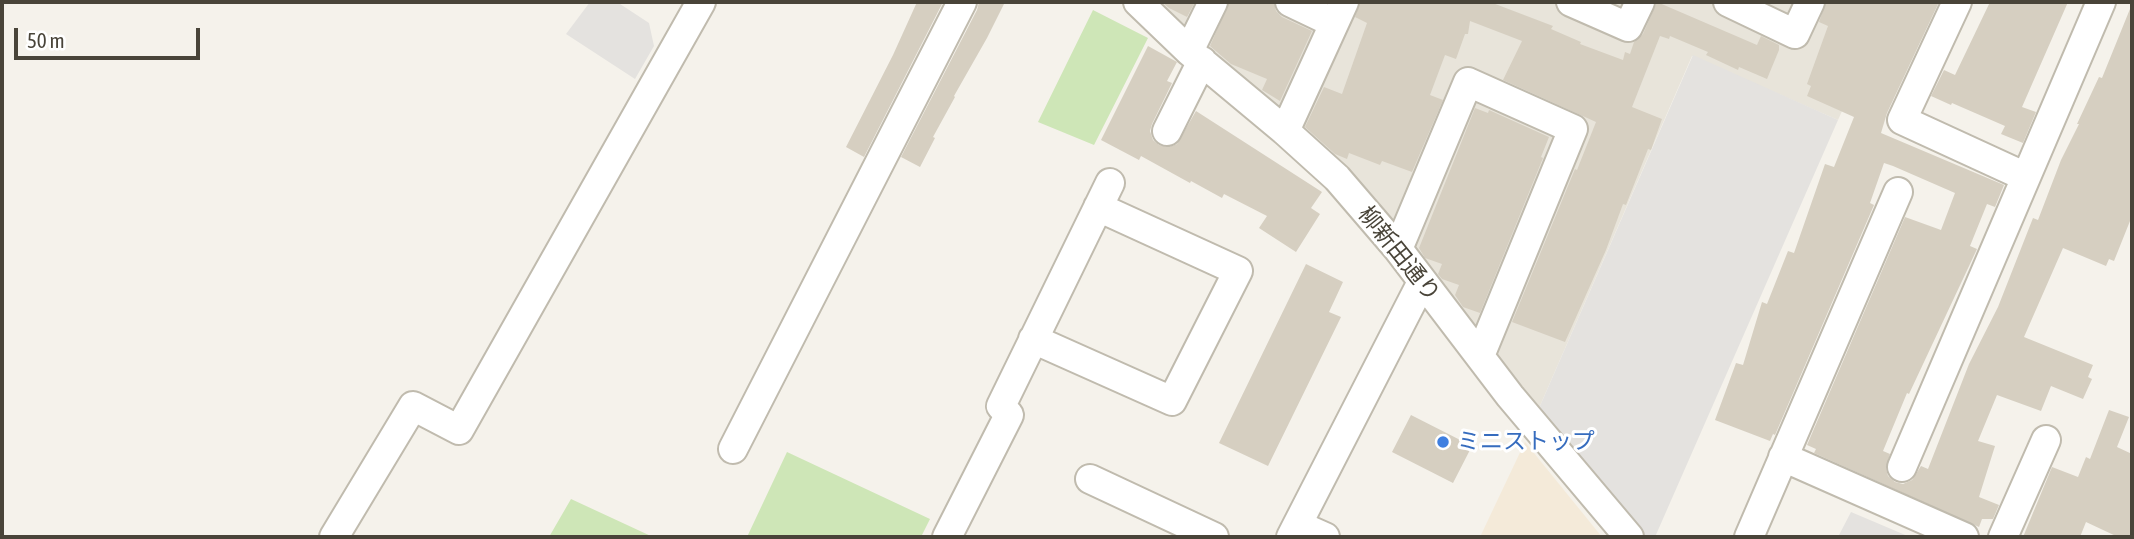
<!DOCTYPE html>
<html>
<head>
<meta charset="utf-8">
<style>
  body { margin:0 }
  #map { position:relative; width:2134px; height:539px; overflow:hidden; background:#f5f2eb; font-family:"Asap Condensed",sans-serif }
  canvas { display:block }
  .frame { position:absolute; inset:0; border:4px solid #494439; pointer-events:none }
  .scale { position:absolute; left:14px; top:28px; width:186px; height:32px; box-sizing:border-box; border:4px solid #494439; border-top:0; padding-left:9px; font-size:21px; line-height:24px; white-space:nowrap; color:#494439; -webkit-text-stroke:5px #fff; paint-order:stroke }
</style>
</head>
<body>
<div id="map">
<canvas width="2134" height="539"></canvas>
<div class="frame"></div>
<div class="scale">50 m</div>
</div>
<script>
const context = document.querySelector('canvas').getContext('2d');
context.lineJoin = 'round';
function fillPath(path, color) {
  context.fillStyle = color;
  context.fill(path, 'evenodd');
}
function poly(rows) {
  const path = new Path2D();
  for (const r of rows) {
    path.moveTo(r[0], r[1]);
    for (let i = 2; i < r.length; i += 2) path.lineTo(r[i], r[i + 1]);
  }
  return path;
}
function trace(path, color, width, dash) {
  context.strokeStyle = color;
  context.lineWidth = width;
  context.lineCap = dash ? 'butt' : 'round';
  context.setLineDash(dash || []);
  context.stroke(path);
}
function write(font, color, halo, rows, align = 'center') {
  context.font = font + ' "Asap Condensed","Noto Sans JP",sans-serif';
  context.lineWidth = 6;
  context.setLineDash([]);
  context.textBaseline = 'middle';
  context.strokeStyle = halo;
  context.fillStyle = color;
  for (const [text, x, y, turn = 0] of rows) {
    context.save();
    context.translate(x, y);
    context.rotate((+turn || 0) * Math.PI / 180);
    context.textAlign = isNaN(turn) ? turn : align;
    if (halo) context.strokeText(text, 0, 0);
    context.fillText(text, 0, 0);
    context.restore();
  }
}
fillPath(poly([
  [1158,2,1891,2,1838,120,1692,56,1536,415,1345,168]
]), '#e8e4da');
fillPath(poly([
  [1525,442,1602,537,1480,537]
]), '#f4ead9');
fillPath(poly([
  [1093,10,1148,38,1094,145,1038,122],
  [787,452,930,519,921,537,747,537],
  [571,499,653,537,549,537]
]), '#cee6b7');
fillPath(poly([
  [590,2,617,2,649,23,654,46,635,79,566,34],
  [1693,55,1838,120,1655,537,1642,537,1536,415],
  [1851,512,1910,537,1838,537]
]), '#e4e2df');
fillPath(poly([
  [917,2,943,2,864,157,846,147,893,55],
  [979,2,1005,2,987,38,954,96,955,97,933,137,935,138,920,167,901,157,977,10],
  [1162,2,1195,2,1187,17,1169,8],
  [1229,2,1274,2,1276,11,1282,17,1312,31,1280,101,1262,90,1267,79,1231,64,1210,46],
  [1360,2,1490,2,1553,26,1551,29,1581,42,1580,44,1623,60,1625,52,1630,54,1634,42,1643,34,1657,2,1757,45,1761,36,1779,45,1779,50,1767,79,1739,67,1738,70,1706,55,1708,52,1670,36,1669,39,1660,36,1632,107,1662,119,1651,150,1648,149,1626,205,1623,204,1606,250,1565,342,1512,322,1575,169,1577,170,1596,122,1503,80,1522,41,1470,21,1468,34,1465,34,1456,59,1445,55,1430,95,1443,100,1412,172,1382,161,1380,165,1349,153,1347,159,1335,154,1305,127,1324,87,1342,94,1367,23,1355,17],
  [1826,2,1939,2,1887,113,1881,133,2004,185,1995,207,1987,204,1970,246,1977,249,1909,394,1907,393,1883,451,1890,454,1886,468,1888,476,1895,482,1903,484,1912,480,1921,466,1928,469,1969,364,1998,307,2033,218,2038,220,2061,160,2079,124,2077,124,2099,77,2102,78,2132,4,2132,216,2114,261,2109,259,2106,266,2063,248,2024,337,2093,365,2088,377,2092,379,2083,399,2051,386,2041,411,1997,395,1978,441,1995,446,1979,497,1999,505,1993,519,1982,519,1979,527,1814,453,1816,449,1807,445,1905,217,1941,230,1955,193,1893,166,1884,163,1870,203,1874,205,1775,435,1773,434,1770,441,1715,420,1736,363,1743,365,1762,302,1767,304,1788,251,1794,253,1825,164,1834,167,1854,117,1807,96,1811,86,1807,84,1828,26,1819,22],
  [1990,2,2068,2,2022,107,2036,112,2023,143,2001,134,2005,126,1952,103,1951,105,1931,96,1944,70,1955,75],
  [1148,46,1177,62,1167,81,1172,83,1152,124,1150,131,1153,140,1159,145,1169,147,1177,144,1196,111,1322,192,1311,208,1320,214,1296,252,1259,228,1267,216,1224,194,1222,198,1191,181,1190,183,1141,156,1139,160,1101,140],
  [1475,108,1488,113,1489,110,1549,137,1541,157,1543,158,1480,313,1463,307,1455,295,1459,285,1442,279,1438,274,1442,264,1425,258,1419,248],
  [1306,264,1343,282,1329,312,1341,317,1268,466,1219,443],
  [2109,410,2129,417,2117,447,2132,454,2132,537,2118,537,2086,522,2080,537,2023,537,2052,467,2078,477,2086,457,2090,459],
  [1411,415,1472,446,1453,483,1392,452]
]), '#d6cfc1');
const street = poly([
  [1138,2,1189,51,1285,131,1337,178,1398,249,1510,396,1629,537],
  [1290,2,1334,23],
  [1571,2,1628,27,1640,2],
  [1728,2,1795,34,1810,2],
  [1957,2,1902,120,2026,177],
  [1189,51,1213,2],
  [1167,131,1202,61],
  [1285,131,1344,2],
  [1398,249,1468,82,1573,129,1480,356],
  [1033,339,1172,401,1238,271,1098,207],
  [733,449,962,2],
  [1783,457,1964,537],
  [1902,467,2101,2],
  [1090,479,1214,537],
  [1298,525,1325,537],
  [334,537,413,406,459,430,701,2],
  [947,537,1009,415,1001,406,1110,183],
  [1291,537,1422,282],
  [1749,537,1898,192],
  [2003,537,2046,440]
]);
trace(street, '#c0bbae', 32);
trace(street, '#fff', 28);
for (const [x, y, r, color] of [
  [1443,442,7,"#3f7fe0"]
]) {
  const dot = new Path2D();
  dot.arc(x, y, r, 0, 2 * Math.PI);
  context.fillStyle = color;
  context.fill(dot);
  trace(dot, '#fff', 2.5);
}
write('23px', '#494439', '#fff', [
  ["柳新田通り",1399,254,51]
]);
write('23px', '#366cbe', '#fff', [
  ["ミニストップ",1457,442]
], 'left');
</script>
</body>
</html>
